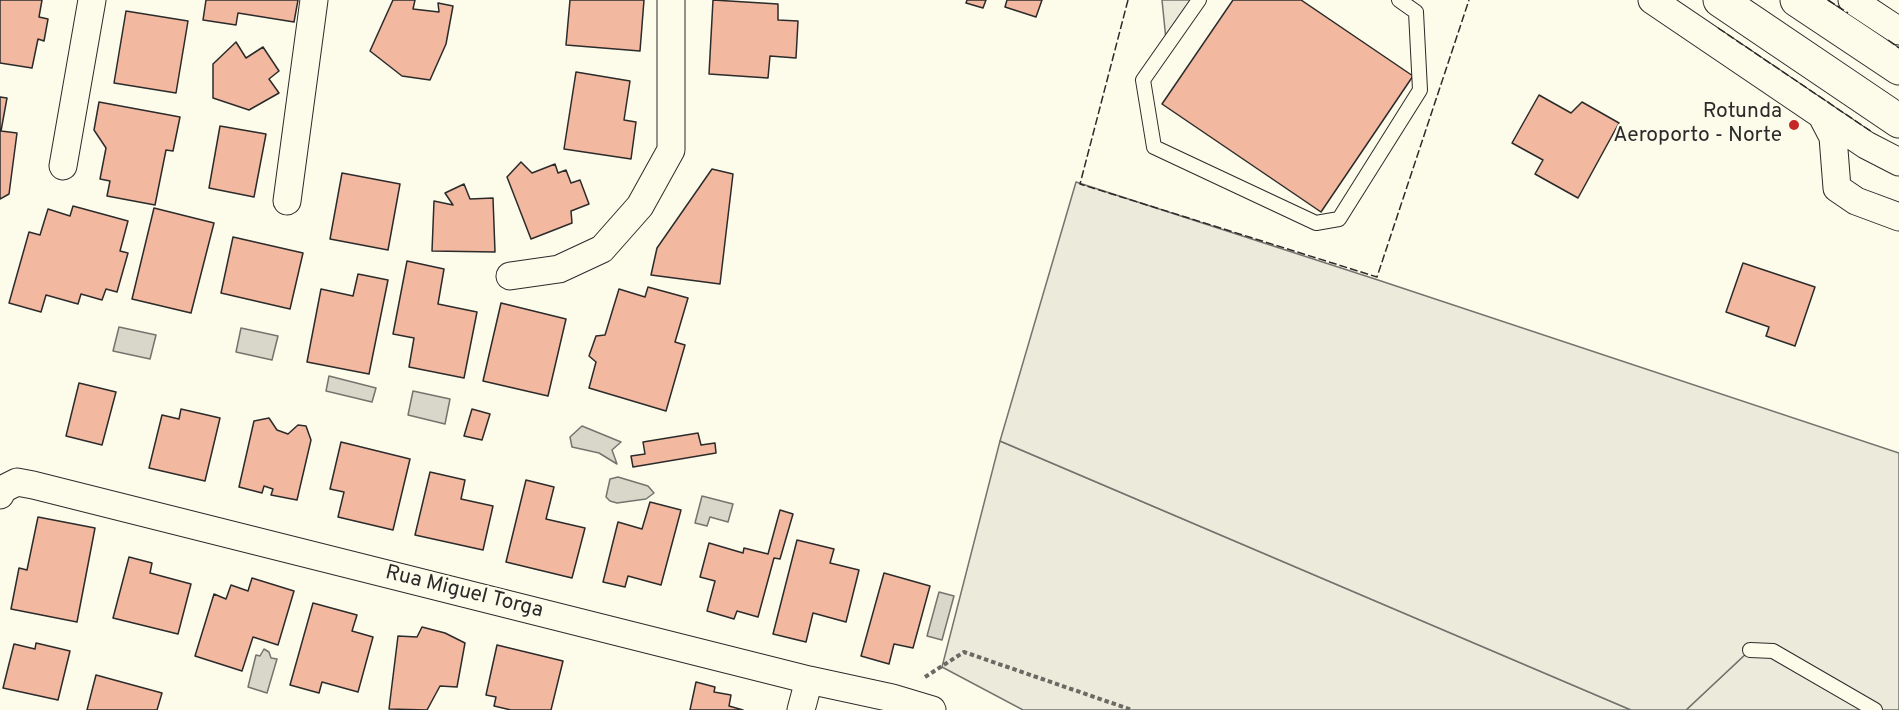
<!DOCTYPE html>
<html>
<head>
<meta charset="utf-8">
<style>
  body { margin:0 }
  canvas { display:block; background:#fdfbea }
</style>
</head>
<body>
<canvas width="1899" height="710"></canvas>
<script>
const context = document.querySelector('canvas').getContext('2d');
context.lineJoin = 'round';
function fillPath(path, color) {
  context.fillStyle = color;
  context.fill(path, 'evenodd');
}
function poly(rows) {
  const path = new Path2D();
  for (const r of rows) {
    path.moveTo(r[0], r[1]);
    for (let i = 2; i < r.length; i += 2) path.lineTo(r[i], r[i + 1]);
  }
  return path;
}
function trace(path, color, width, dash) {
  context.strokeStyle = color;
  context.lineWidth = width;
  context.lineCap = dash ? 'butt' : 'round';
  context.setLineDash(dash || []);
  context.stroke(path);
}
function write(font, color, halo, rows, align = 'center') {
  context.font = font + ' Overpass,sans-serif';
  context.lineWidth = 4.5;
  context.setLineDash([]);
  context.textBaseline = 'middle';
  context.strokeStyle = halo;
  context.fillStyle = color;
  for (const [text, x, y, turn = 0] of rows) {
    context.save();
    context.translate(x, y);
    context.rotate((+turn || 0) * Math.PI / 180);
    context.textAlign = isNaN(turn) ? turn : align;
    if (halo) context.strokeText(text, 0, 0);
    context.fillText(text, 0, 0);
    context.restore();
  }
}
const green = poly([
  [1000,441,1631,710,1023,710,942,667,1000,441],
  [1750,650,1773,651,1875,710,1686,710,1750,650]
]);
fillPath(green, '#ecebdb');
trace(green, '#74746e', 1.5);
const parking = poly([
  [1162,0,1197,0,1166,40,1162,0],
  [1076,182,1378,280,1899,453,1899,710,1875,710,1773,651,1750,650,1686,710,1631,710,1000,441,1076,182]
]);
fillPath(parking, '#eceadb');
trace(parking, '#74746e', 1.5);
const water = poly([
  [119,327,156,335,150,359,113,351,119,327],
  [241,328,278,336,272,360,236,352,241,328],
  [329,376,376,388,372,402,326,391,329,376],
  [413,391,450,399,445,424,408,415,413,391],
  [582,426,621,442,612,450,617,464,599,453,572,447,570,437,582,426],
  [618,477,648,486,654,493,646,499,617,503,610,501,606,497,610,479,618,477],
  [702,496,733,504,728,522,710,517,707,526,695,523,702,496],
  [939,592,954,596,942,640,927,636,939,592],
  [264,649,269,652,271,658,277,659,267,693,248,687,256,655,260,656,264,649]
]);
fillPath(water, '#d8d7c9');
trace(water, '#74746e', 1.5);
const building = poly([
  [0,0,42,0,39,17,48,19,44,41,38,39,32,68,0,63,0,0],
  [206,0,298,0,294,22,238,13,236,25,203,20,206,0],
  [393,0,415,0,413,9,439,12,438,3,453,6,446,44,430,80,402,76,370,51,393,0],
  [570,0,644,0,640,51,566,45,570,0],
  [713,0,778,4,778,20,798,21,796,58,770,56,768,78,709,74,713,0],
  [967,0,986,0,983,8,966,3,967,0],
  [1007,0,1042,0,1036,17,1005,7,1007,0],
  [1233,0,1301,0,1413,76,1321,212,1162,104,1233,0],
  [126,11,188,21,176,93,114,83,126,11],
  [236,42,246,58,263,47,279,71,269,79,279,93,249,110,213,98,213,64,236,42],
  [576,72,630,81,624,120,636,122,631,159,564,149,576,72],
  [1539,95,1571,113,1582,102,1619,123,1578,198,1535,174,1543,160,1512,143,1539,95],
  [0,97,7,98,1,131,17,133,9,194,0,199,0,97],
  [99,102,180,117,173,151,166,150,155,205,107,196,110,181,100,179,106,148,94,130,99,102],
  [220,126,266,134,254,197,209,188,220,126],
  [521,162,532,173,555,164,558,173,566,170,571,183,580,180,589,204,571,211,572,223,531,239,507,177,521,162],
  [712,169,733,174,720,284,651,275,657,248,712,169],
  [342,173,400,184,388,250,330,239,342,173],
  [464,184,470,199,493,198,495,252,432,251,434,201,453,205,445,193,464,184],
  [73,206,128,221,120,251,128,253,117,292,106,289,102,300,81,294,78,304,46,295,41,312,9,303,29,232,40,235,48,209,70,216,73,206],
  [154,208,214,223,191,313,132,299,154,208],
  [233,237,303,253,290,309,221,293,233,237],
  [407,261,444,269,438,304,477,312,464,378,409,367,414,338,393,334,407,261],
  [1743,263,1815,287,1795,346,1766,336,1769,327,1726,312,1743,263],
  [358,274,388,280,369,374,307,362,321,289,353,296,358,274],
  [648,287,688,298,675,342,685,345,666,411,589,388,596,362,589,356,596,336,605,335,619,289,645,297,648,287],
  [501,303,566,319,548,396,483,381,501,303],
  [79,383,116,392,102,445,66,436,79,383],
  [181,409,220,418,205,481,149,468,162,415,179,419,181,409],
  [472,409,490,414,482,440,464,436,472,409],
  [269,418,277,430,288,434,298,425,306,426,311,440,297,500,271,495,273,489,264,486,262,493,239,487,254,421,269,418],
  [698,433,701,445,715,443,716,453,633,467,631,456,645,454,643,442,698,433],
  [341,442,410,459,393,530,338,517,344,492,330,489,341,442],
  [430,472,465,480,461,499,493,506,483,550,415,535,430,472],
  [526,480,554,487,546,519,585,528,572,578,506,562,526,480],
  [650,502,681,510,661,585,628,576,625,587,603,582,618,522,642,529,650,502],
  [780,510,793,514,780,559,774,558,758,617,737,611,734,619,707,611,715,581,700,577,709,543,743,553,744,548,768,554,780,510],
  [38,517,95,528,77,622,11,609,19,568,27,570,38,517],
  [797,540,834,549,830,563,859,570,846,622,813,613,806,642,773,634,797,540],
  [129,557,152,563,150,573,191,584,178,634,113,618,129,557],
  [884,573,930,586,913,648,894,644,889,664,861,656,884,573],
  [252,578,294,591,278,645,253,637,242,671,195,656,214,594,226,599,231,585,248,591,252,578],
  [313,603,357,615,352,631,373,637,358,692,322,682,319,693,290,685,313,603],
  [422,627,445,633,465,643,457,687,440,686,427,710,389,709,398,636,417,637,422,627],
  [36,643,70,651,58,700,3,688,14,644,35,649,36,643],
  [497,645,563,661,551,710,511,710,494,706,496,697,486,695,497,645],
  [96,675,162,693,157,710,87,710,96,675],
  [696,682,715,687,714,692,731,695,729,706,743,710,690,710,696,682]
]);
fillPath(building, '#f2b8a0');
trace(building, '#2b2b2b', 1.5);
const lane = poly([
  [1199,0,1143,80,1154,147,1316,223,1339,219,1420,90,1416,12,1399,0],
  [1750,650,1773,651,1875,710]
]);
const street = poly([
  [1652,0,1866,145,1899,162],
  [1852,0,1899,31],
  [1821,114,1833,137,1837,188,1856,201,1899,217],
  [63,166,92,0],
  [287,201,314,0],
  [510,276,559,269,602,249,640,206,671,150,671,0],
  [0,495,3,489,17,482,33,485,809,680,892,698,932,710],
  [801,710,809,680]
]);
const primary = poly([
  [1720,0,1899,121],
  [1797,0,1899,68]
]);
trace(lane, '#2b2b2b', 16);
trace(street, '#2b2b2b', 29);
trace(primary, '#2b2b2b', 35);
trace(poly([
  [925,677,964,652,1132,710]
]), '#6a6964', 4, [4.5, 3]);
trace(lane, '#fdfbea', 14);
trace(street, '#fdfbea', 27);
trace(primary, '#fdfbea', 33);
trace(poly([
  [1128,0,1080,184,1377,277,1469,0],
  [1828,0,1848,13],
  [1718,28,1872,132],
  [1888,40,1899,48]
]), '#2b2b2b', 1.5, [8, 3]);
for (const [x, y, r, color] of [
  [1794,125,6,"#c62828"]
]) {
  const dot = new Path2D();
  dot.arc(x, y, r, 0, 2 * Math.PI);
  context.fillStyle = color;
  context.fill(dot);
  trace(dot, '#fdfbea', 2);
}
write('21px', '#2b2b2b', '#fdfbea', [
  ["Rotunda",1782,113],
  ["Aeroporto - Norte",1782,137]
], 'right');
write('21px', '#2b2b2b', '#fdfbea', [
  ["Rua Miguel Torga",464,593,14]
]);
</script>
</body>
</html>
